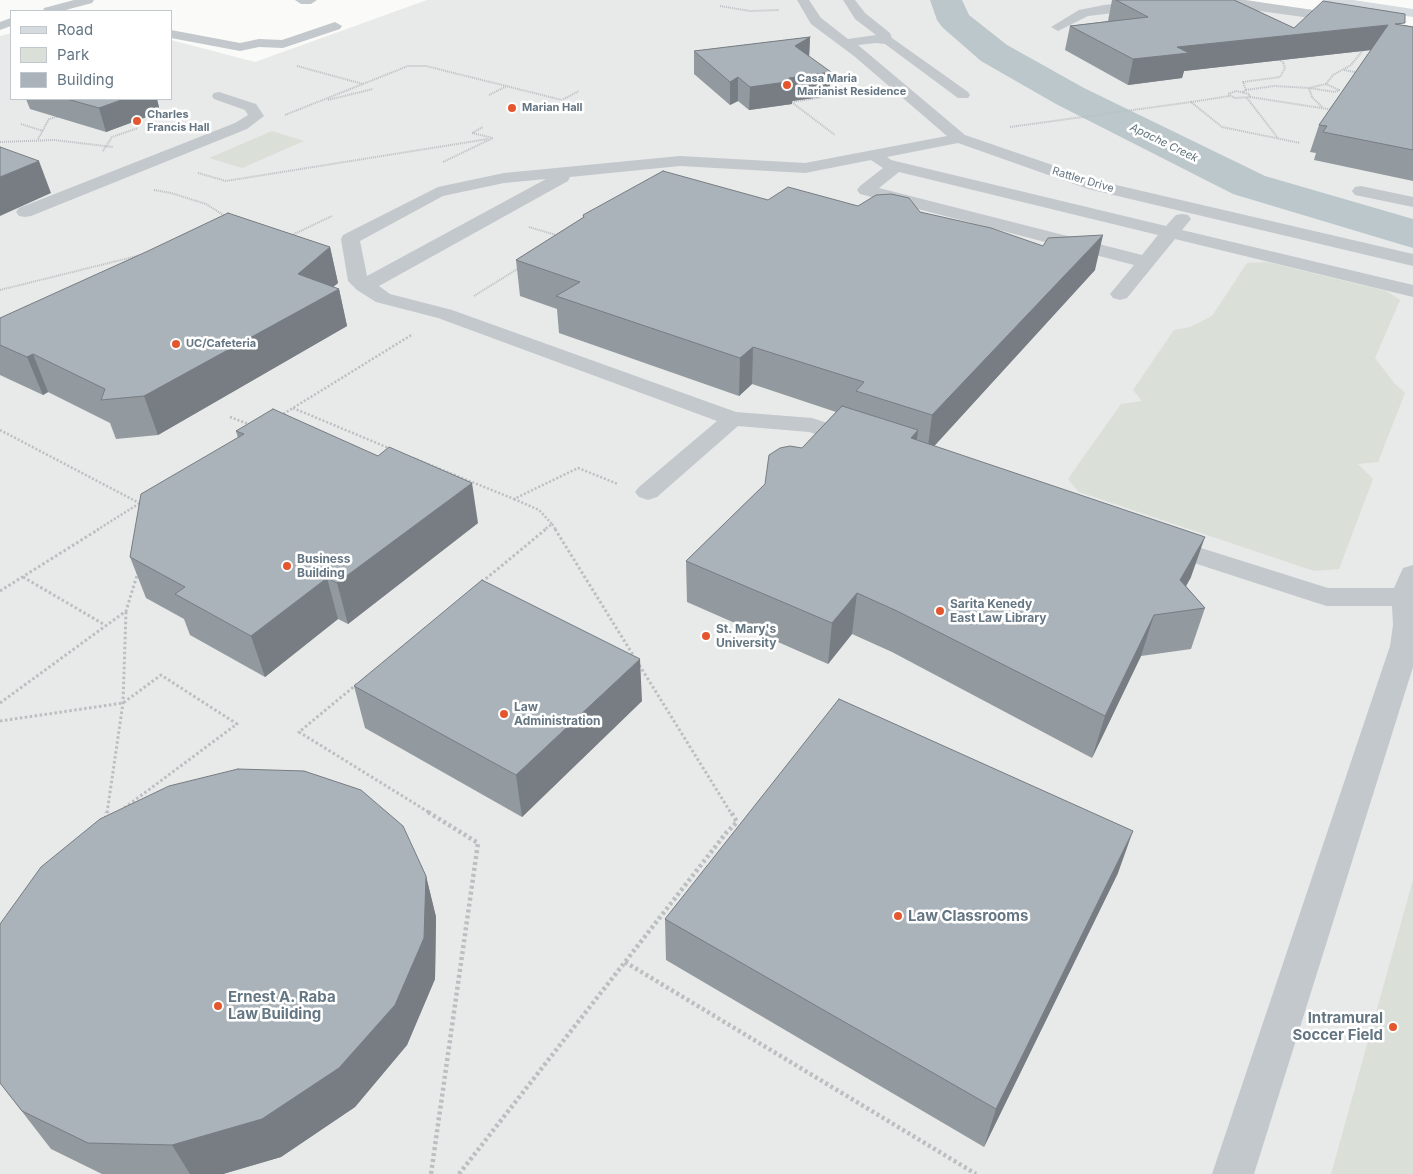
<!DOCTYPE html>
<html>
<head>
<meta charset="utf-8">
<style>
  body { margin:0 }
  #map { position:relative; width:1413px; height:1174px; overflow:hidden; background:#fafaf8; font-family:Inter,sans-serif }
  canvas { display:block }
  .legend { position:absolute; left:10px; top:10px; width:162px; height:90px; box-sizing:border-box; background:#fff; border:1px solid #c1c8cd; margin:0; padding:6px 9px; list-style:none; font-size:15px; color:#657683 }
  .legend li { display:flex; align-items:center; gap:10px; height:25px }
  .legend b { width:25px; border:1px solid #c1c8cd }
</style>
</head>
<body>
<div id="map">
<canvas width="1413" height="1174"></canvas>
<ul class="legend">
<li><b style="height:6px;background:#d6dbdf"></b>Road</li>
<li><b style="height:14px;background:#dadfd7"></b>Park</li>
<li><b style="height:14px;background:#aab3b9"></b>Building</li>
</ul>
</div>
<script>
const context = document.querySelector('canvas').getContext('2d');
context.lineJoin = 'round';
function fillPath(path, color) {
  context.fillStyle = color;
  context.fill(path, 'evenodd');
}
function poly(rows) {
  const path = new Path2D();
  for (const r of rows) {
    path.moveTo(r[0], r[1]);
    for (let i = 2; i < r.length; i += 2) path.lineTo(r[i], r[i + 1]);
  }
  return path;
}
function trace(path, color, width, dash) {
  context.strokeStyle = color;
  context.lineWidth = width;
  context.lineCap = dash ? 'butt' : 'round';
  context.setLineDash(dash || []);
  context.stroke(path);
}
function write(font, color, halo, rows, align = 'center') {
  context.font = font + ' Inter,sans-serif';
  context.lineWidth = 5;
  context.setLineDash([]);
  context.textBaseline = 'middle';
  context.strokeStyle = halo;
  context.fillStyle = color;
  for (const [text, x, y, turn = 0] of rows) {
    context.save();
    context.translate(x, y);
    context.rotate((+turn || 0) * Math.PI / 180);
    context.textAlign = isNaN(turn) ? turn : align;
    if (halo) context.strokeText(text, 0, 0);
    context.fillText(text, 0, 0);
    context.restore();
  }
}
fillPath(poly([
  [427,0,1246,0,1413,26,1413,1174,0,1174,0,36,11,33,11,99,171,99,171,40,255,62]
]), '#e8e9e9');
fillPath(poly([
  [272,131,304,141,242,168,209,158],
  [1267,262,1386,291,1400,300,1375,358,1394,383,1405,393,1378,462,1358,464,1373,479,1339,569,1314,571,1079,492,1068,479,1121,404,1142,401,1133,390,1174,330,1190,327,1212,316,1247,263],
  [1413,880,1413,1174,1331,1174]
]), '#dadfd7');
fillPath(poly([
  [930,0,962,0,969,15,1007,45,1084,88,1265,176,1413,219,1413,248,1233,194,1056,104,981,61,942,27,937,20,930,0]
]), '#bbc7cb');
trace(poly([
  [720,6,750,11,779,10],
  [297,66,363,84],
  [1344,70,1360,73],
  [1246,90,1274,86,1309,88,1326,84,1333,75,1351,65,1364,49],
  [1236,91,1249,94,1250,97,1235,98,1228,94,1236,91],
  [1243,92,1246,90,1243,82,1280,77,1285,68,1283,62,1278,59],
  [489,95,507,86],
  [1250,97,1334,110],
  [1247,98,1278,138],
  [328,100,373,89],
  [790,101,835,135],
  [792,102,862,91],
  [1191,102,1230,96],
  [1322,107,1312,97,1309,88,1335,92,1339,90,1326,84],
  [285,115,408,66,426,66,562,100,579,91],
  [21,124,43,131],
  [1010,127,1191,102,1222,127,1300,143],
  [38,139,49,119,60,116],
  [0,142,54,140,113,147],
  [103,151,112,137,138,128],
  [443,162,493,138,472,133,483,127],
  [198,173,226,181,488,139],
  [154,190,171,193,206,204,225,216],
  [529,227,559,236],
  [290,236,332,216],
  [0,290,141,255],
  [474,296,519,268]
]), '#bbbfc2', 2, [1, 1]);
trace(poly([
  [293,408,391,449],
  [280,416,413,334],
  [230,417,251,425],
  [0,430,143,505],
  [413,458,514,499,578,468,618,484],
  [514,499,539,510,552,524,544,530],
  [552,524,556,530],
  [97,530,140,503]
]), '#bbbfc2', 2.5, [2, 2]);
trace(poly([
  [555,529,731,813],
  [23,577,105,625],
  [482,582,546,529],
  [0,591,99,529],
  [357,684,299,732,430,813],
  [0,703,126,611,138,572],
  [0,721,123,703,161,675,237,724,123,809],
  [107,813,123,703,126,612]
]), '#bbbfc2', 3, [2.5, 2.5]);
trace(poly([
  [428,812,478,843,431,1174],
  [106,819,107,812],
  [625,962,976,1174],
  [459,1174,726,833,737,822,731,812]
]), '#bbbfc2', 4.5, [3, 3]);
fillPath(poly([
  [74,0,94,0,92,3,62,11,43,11,44,8,74,0],
  [295,0,317,0,311,4,301,4,295,0],
  [797,0,809,0,821,18,848,39,876,35,855,19,843,0,855,0,865,13,890,33,892,38,968,92,970,95,968,98,958,98,885,44,876,43,858,45,965,135,1099,181,1413,254,1413,266,1088,189,958,143,887,157,891,160,1166,226,1176,215,1182,214,1188,215,1191,219,1182,230,1413,285,1413,297,1175,239,1127,298,1120,300,1113,298,1110,294,1134,265,860,194,857,190,860,186,883,168,871,160,805,173,680,166,570,177,568,181,379,286,390,294,452,310,736,412,812,418,865,435,869,440,865,445,857,447,809,432,738,426,657,497,648,500,639,497,635,492,639,487,717,421,438,318,376,302,357,290,348,281,341,239,343,235,438,187,504,173,680,156,805,163,947,136,854,56,811,24,797,0],
  [899,172,1158,235,1142,255,879,188,899,172],
  [546,179,367,276,360,241,443,196,504,183,546,179],
  [1153,0,1195,0,1189,4,1088,16,1058,31,1051,27,1079,10,1104,5,1153,0],
  [1203,0,1245,0,1354,16,1413,28,1413,36,1354,24,1209,4,1203,0],
  [11,18,11,26,0,30,0,22,11,18],
  [335,22,342,26,340,29,283,48,259,47,240,51,171,38,171,30,240,43,259,39,282,40,335,22],
  [219,92,256,104,264,116,247,129,31,216,25,217,19,216,16,212,19,208,235,123,248,115,245,110,214,99,212,96,214,93,219,92],
  [1361,186,1413,197,1413,207,1355,195,1352,191,1355,187,1361,186],
  [1163,536,1328,588,1394,588,1403,568,1413,565,1413,667,1254,1174,1212,1174,1390,646,1393,625,1392,606,1327,606,1317,603,1154,550,1150,544,1154,538,1163,536]
]), '#c3c8cc');
fillPath(poly([
  [1322,0,1353,0,1413,9,1413,17,1328,4,1322,0]
]), '#d6dbdf');
fillPath(poly([
  [1112,0,1234,0,1294,28,1404,25,1413,27,1413,181,1314,160,1316,153,1310,152,1319,125,1371,50,1184,71,1182,78,1128,85,1065,50,1070,26,1108,21],
  [810,37,809,57,829,96,792,101,792,104,749,110,738,101,730,105,694,74,694,51],
  [26,99,157,99,160,112,106,132,30,109],
  [768,200,858,206,920,212,1095,270,934,446,1191,577,1186,586,1205,608,1191,649,1141,656,1092,758,892,652,852,634,828,664,687,602,686,561,802,448,836,412,752,384,739,396,559,333,557,309,520,296,516,260,583,218,583,215],
  [330,247,338,283,333,287,339,289,347,326,158,435,116,439,110,423,48,392,43,395,0,375,0,318],
  [236,431,378,456,478,523,348,624,338,619,265,677,190,635,184,619,146,598,130,557,238,438],
  [354,686,642,701,522,817,365,728],
  [1118,873,984,1147,666,960,665,919],
  [426,876,436,917,435,979,407,1045,355,1107,281,1157,223,1174,102,1174,51,1149,0,1083]
]), '#929a9f');
fillPath(poly([
  [1388,25,1380,49,1184,71,1182,78,1128,85,1133,59,1177,47],
  [810,37,809,59,795,46],
  [831,72,829,96,792,101,792,104,749,110,750,87,789,78],
  [738,77,738,101,730,105,730,82],
  [124,99,157,99,160,112,106,132,99,108],
  [39,161,51,193,0,216,0,177],
  [1103,235,1095,270,927,454,932,415],
  [330,247,338,283,315,302,339,289,347,326,158,435,144,396,298,274],
  [753,347,752,384,739,396,740,358],
  [33,354,48,392,43,395,27,357],
  [918,430,913,470,911,438],
  [472,483,478,523,348,624,337,583],
  [1205,537,1191,577,1171,613,1180,580],
  [327,578,338,619,265,677,251,636],
  [857,593,852,634,828,664,832,623],
  [1154,615,1141,656,1092,758,1105,716],
  [640,659,642,701,522,817,516,775],
  [1133,831,1118,873,984,1147,996,1109],
  [426,876,436,917,435,979,407,1045,355,1107,281,1157,223,1174,190,1174,172,1145]
]), '#777d82');
const building = poly([
  [1116,0,1234,0,1294,28,1323,1,1405,14,1405,23,1395,24,1413,27,1413,150,1323,132,1327,126,1319,125,1388,25,1177,47,1189,53,1133,59,1070,26,1148,17,1116,0],
  [810,37,795,46,831,72,789,78,793,81,750,87,738,77,730,82,694,51,810,37],
  [67,99,124,99,99,108,67,99],
  [0,147,39,161,0,177,0,147],
  [663,171,768,200,788,187,858,206,876,195,891,194,909,198,920,212,991,228,1043,246,1048,238,1103,235,932,415,856,391,864,382,753,347,740,358,556,296,580,282,516,260,584,217,583,215,663,171],
  [228,213,330,247,298,274,339,289,144,396,101,400,105,389,33,354,27,357,0,345,0,318,148,251,228,213],
  [842,406,918,430,911,438,1205,537,1180,580,1205,608,1154,615,1105,716,897,611,857,593,832,623,686,561,765,484,769,455,780,448,790,446,802,448,842,406],
  [273,409,378,456,389,447,472,483,337,583,327,578,251,636,175,594,185,587,130,557,141,494,244,434,236,431,273,409],
  [482,580,640,659,516,775,354,686,482,580],
  [839,699,1133,831,996,1109,665,919,839,699],
  [238,769,304,771,361,790,403,826,426,876,424,938,395,1005,339,1068,262,1119,172,1145,88,1143,22,1111,0,1083,0,924,41,867,100,819,169,786,238,769]
]);
fillPath(building, '#aab3b9');
trace(building, '#777d82', 1);
for (const [x, y, r, color] of [
  [787,85,5,"#e4572e"],
  [512,108,5,"#e4572e"],
  [137,121,5,"#e4572e"],
  [176,344,5,"#e4572e"],
  [287,566,5,"#e4572e"],
  [940,611,5,"#e4572e"],
  [706,636,5,"#e4572e"],
  [504,714,5,"#e4572e"],
  [898,916,5,"#e4572e"],
  [218,1006,5,"#e4572e"],
  [1393,1027,5,"#e4572e"]
]) {
  const dot = new Path2D();
  dot.arc(x, y, r, 0, 2 * Math.PI);
  context.fillStyle = color;
  context.fill(dot);
  trace(dot, '#fff', 2);
}
write('bold 11px', '#657683', '#fff', [
  ["Casa Maria",797,79],
  ["Marianist Residence",797,92],
  ["Marian Hall",522,108],
  ["Charles",147,115],
  ["Francis Hall",147,128],
  ["UC/Cafeteria",186,344]
], 'left');
write('italic 11px', '#60757c', '#fff', [
  ["Apache Creek",1164,143,26]
]);
write('11px', '#657683', '#fff', [
  ["Rattler Drive",1083,180,17]
]);
write('bold 12px', '#657683', '#fff', [
  ["Business",297,559],
  ["Building",297,573],
  ["Sarita Kenedy",950,604],
  ["East Law Library",950,618],
  ["St. Mary's",716,629],
  ["University",716,643],
  ["Law",514,707],
  ["Administration",514,721]
], 'left');
write('bold 15px', '#657683', '#fff', [
  ["Law Classrooms",908,916],
  ["Ernest A. Raba",228,997],
  ["Law Building",228,1014],
  ["Intramural",1383,1018,"right"],
  ["Soccer Field",1383,1035,"right"]
], 'left');
</script>
</body>
</html>
